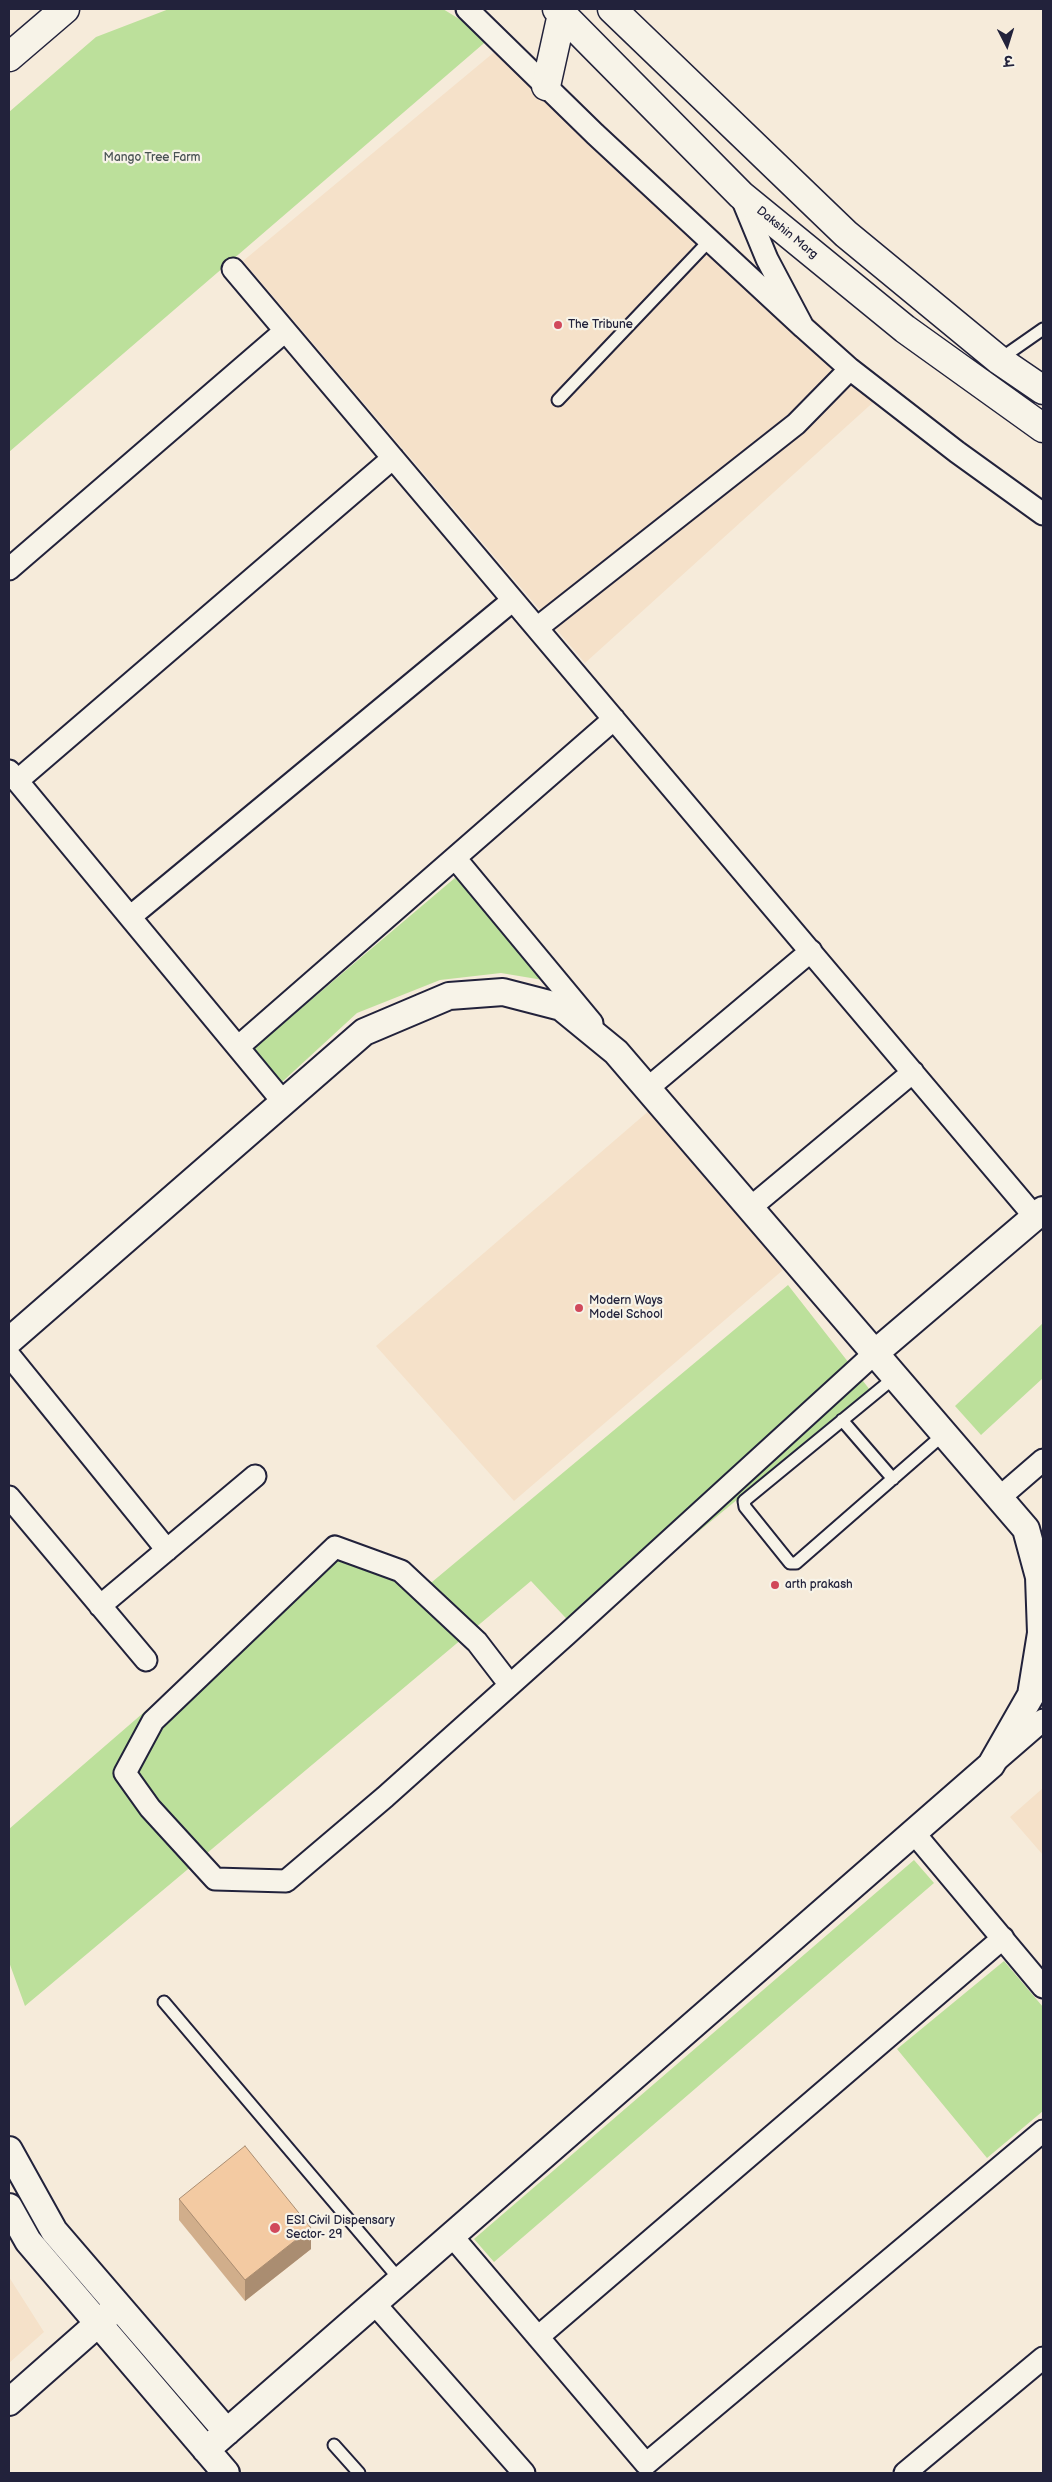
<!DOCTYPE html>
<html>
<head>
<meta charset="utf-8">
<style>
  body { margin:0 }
  #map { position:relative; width:1052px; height:2482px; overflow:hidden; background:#f6ebda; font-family:"Balsamiq Sans","Playpen Sans Deva",sans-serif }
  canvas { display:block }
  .frame { position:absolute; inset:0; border:10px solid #22223b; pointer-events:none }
  .north { position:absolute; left:982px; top:20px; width:50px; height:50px; -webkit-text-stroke:4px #f7f3e8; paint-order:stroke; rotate:175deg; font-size:14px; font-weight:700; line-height:20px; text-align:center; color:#22223b }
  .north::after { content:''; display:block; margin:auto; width:18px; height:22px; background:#22223b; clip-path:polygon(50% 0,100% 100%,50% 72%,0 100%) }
</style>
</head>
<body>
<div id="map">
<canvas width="1052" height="2482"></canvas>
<div class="frame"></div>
<div class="north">उ</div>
</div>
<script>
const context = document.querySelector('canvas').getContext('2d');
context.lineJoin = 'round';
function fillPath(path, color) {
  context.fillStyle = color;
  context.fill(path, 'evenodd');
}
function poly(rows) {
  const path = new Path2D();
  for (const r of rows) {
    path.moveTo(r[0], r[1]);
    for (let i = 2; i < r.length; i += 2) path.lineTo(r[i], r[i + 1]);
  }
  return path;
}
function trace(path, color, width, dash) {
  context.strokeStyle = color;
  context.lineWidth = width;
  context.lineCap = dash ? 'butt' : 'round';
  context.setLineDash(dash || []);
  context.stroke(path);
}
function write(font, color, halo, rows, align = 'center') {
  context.font = font + ' "Balsamiq Sans",sans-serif';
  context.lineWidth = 4.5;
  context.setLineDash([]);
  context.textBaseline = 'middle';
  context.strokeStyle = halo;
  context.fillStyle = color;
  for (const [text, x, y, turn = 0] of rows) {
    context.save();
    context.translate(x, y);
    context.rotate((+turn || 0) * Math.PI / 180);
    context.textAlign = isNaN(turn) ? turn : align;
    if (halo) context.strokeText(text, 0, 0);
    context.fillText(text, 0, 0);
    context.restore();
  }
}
fillPath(poly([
  [510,39,889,388,585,663,243,261],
  [651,1109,783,1270,514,1501,376,1346],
  [1043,1788,1043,1855,1010,1817],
  [9,2277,44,2332,9,2363]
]), '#f5e1c9');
fillPath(poly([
  [169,9,443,9,490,38,9,452,9,112,96,37],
  [456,877,543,980,501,973,440,980,357,1013,282,1082,253,1049],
  [788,1285,870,1390,578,1631,531,1581,25,2006,9,1962,9,1829,335,1547,432,1582],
  [1043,1323,1043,1378,981,1435,955,1406],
  [914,1860,934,1883,494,2262,474,2239],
  [1004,1961,1043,2007,1043,2111,987,2158,897,2049]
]), '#bce09b');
const service = poly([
  [1000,359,1043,329],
  [558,400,710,240],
  [895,1377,744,1501,745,1507,790,1563,796,1563,944,1434],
  [842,1420,893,1479],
  [164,2002,400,2280],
  [334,2445,359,2473]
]);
const minor = poly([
  [467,9,595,134,803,327],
  [741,196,767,259,803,327,850,369,957,452,1043,514],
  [233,269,1035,1217],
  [9,569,285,331],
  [537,628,796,424,850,369],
  [9,771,284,1103],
  [17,781,393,458],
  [455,858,592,1023],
  [130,917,513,600],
  [238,1047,614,719],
  [648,1088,811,951],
  [750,1208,913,1072],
  [9,1355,167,1550],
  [9,1497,146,1660],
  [999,1498,1043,1460],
  [100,1606,255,1476],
  [510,1685,477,1642,401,1571,335,1547,153,1721,125,1773,150,1808,215,1879,286,1881,385,1797,566,1635,875,1353],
  [998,1759,1043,1720],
  [914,1833,1043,1987],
  [452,2236,646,2464,1043,2131],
  [374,2303,524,2473],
  [538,2337,1003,1938],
  [905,2473,1043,2358]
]);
const tertiary = poly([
  [9,1341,364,1032,449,996,503,992,561,1007,616,1052,1026,1529,1039,1577,1041,1633,1031,1695,991,1765,206,2450],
  [875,1353,1043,1210],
  [9,2150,54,2231,227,2432],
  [9,2207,28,2241,226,2473],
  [9,2402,110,2313]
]);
const secondary = poly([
  [557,9,741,195,905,329,1043,428],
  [612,9,846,234,999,360,1043,390],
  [9,57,65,9],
  [546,86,562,14]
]);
trace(service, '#22223b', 15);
trace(minor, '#22223b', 25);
trace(tertiary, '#22223b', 30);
trace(secondary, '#22223b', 31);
trace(service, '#f7f3e8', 11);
trace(minor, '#f7f3e8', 21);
trace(tertiary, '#f7f3e8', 26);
trace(secondary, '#f7f3e8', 28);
fillPath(poly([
  [179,2199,311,2249,245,2301,179,2220]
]), '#d1ae8b');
fillPath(poly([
  [311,2228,311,2249,245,2301,245,2280]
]), '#aa8d71');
const building = poly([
  [245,2146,311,2228,245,2280,179,2199,245,2146]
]);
fillPath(building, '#f3caa2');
trace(building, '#aa8d71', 1);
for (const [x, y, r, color] of [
  [558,325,5,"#d1495b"],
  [579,1308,5,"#d1495b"],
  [775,1585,5,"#d1495b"],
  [275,2228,6,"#d1495b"]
]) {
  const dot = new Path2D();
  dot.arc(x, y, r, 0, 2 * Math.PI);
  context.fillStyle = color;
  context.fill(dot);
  trace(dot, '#f7f3e8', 2);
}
write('12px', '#485253', '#f7f3e8', [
  ["Mango Tree Farm",152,158]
]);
write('12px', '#22223b', '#f7f3e8', [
  ["Dakshin Marg",787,233,39]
]);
write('12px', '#22223b', '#f7f3e8', [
  ["The Tribune",568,325],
  ["Modern Ways",589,1301],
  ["Model School",589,1315],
  ["arth prakash",785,1585],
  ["ESI Civil Dispensary",286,2221],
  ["Sector- 29",286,2235]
], 'left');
</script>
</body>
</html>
